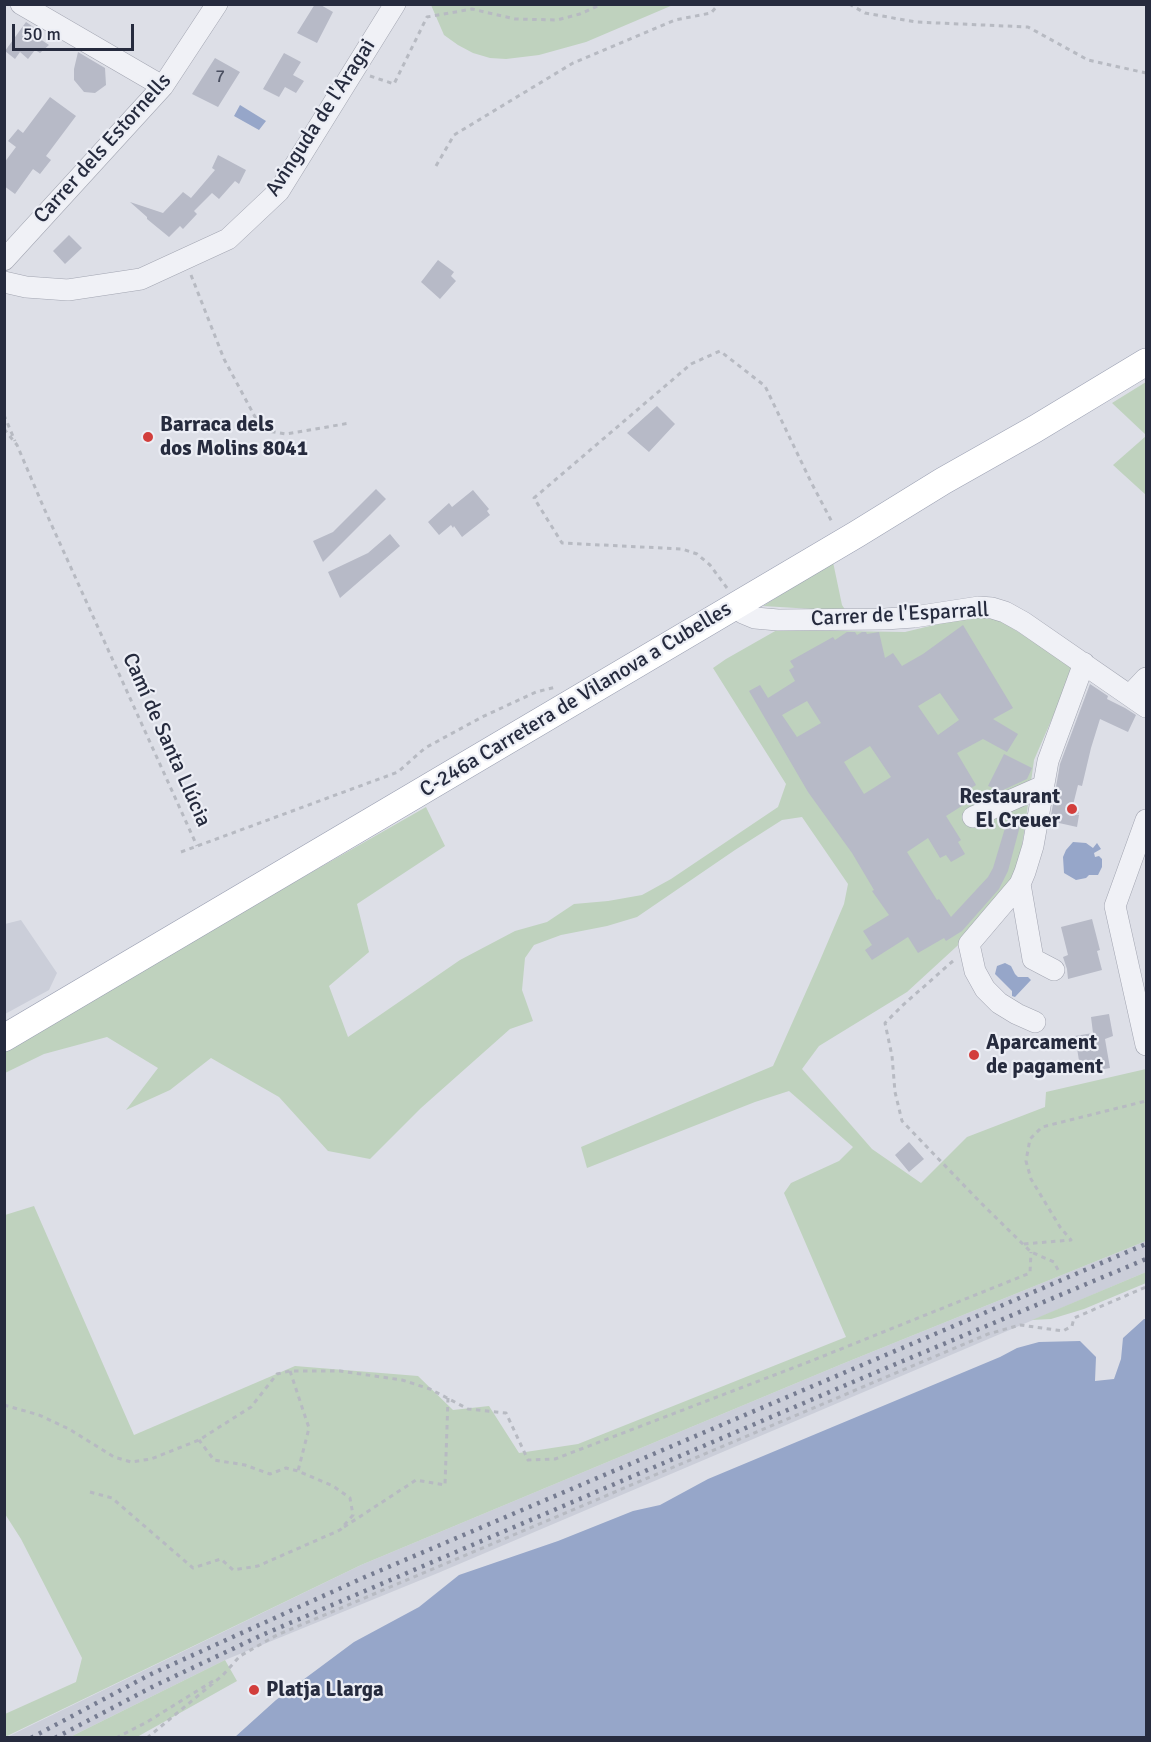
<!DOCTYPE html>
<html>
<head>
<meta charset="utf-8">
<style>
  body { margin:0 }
  #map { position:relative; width:1151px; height:1742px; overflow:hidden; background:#dddfe7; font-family:Signika,sans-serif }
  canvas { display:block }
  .frame { position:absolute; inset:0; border:6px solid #262b3e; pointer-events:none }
  .scale { position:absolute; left:12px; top:24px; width:122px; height:27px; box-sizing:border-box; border:3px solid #262b3e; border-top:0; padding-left:8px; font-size:18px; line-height:21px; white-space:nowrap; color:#262b3e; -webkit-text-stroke:4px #eceef5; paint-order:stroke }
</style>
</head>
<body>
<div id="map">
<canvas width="1151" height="1742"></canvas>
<div class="frame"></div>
<div class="scale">50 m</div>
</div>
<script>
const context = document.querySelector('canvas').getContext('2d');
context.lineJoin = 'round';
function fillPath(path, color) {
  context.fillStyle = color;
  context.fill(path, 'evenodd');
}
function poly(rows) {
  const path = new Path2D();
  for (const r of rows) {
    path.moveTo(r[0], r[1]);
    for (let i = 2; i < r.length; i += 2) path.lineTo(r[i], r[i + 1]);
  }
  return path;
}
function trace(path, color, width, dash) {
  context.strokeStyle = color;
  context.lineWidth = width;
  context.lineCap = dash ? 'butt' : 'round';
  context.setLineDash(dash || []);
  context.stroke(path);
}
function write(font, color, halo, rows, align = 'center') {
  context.font = font + ' Signika,sans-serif';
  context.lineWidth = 4.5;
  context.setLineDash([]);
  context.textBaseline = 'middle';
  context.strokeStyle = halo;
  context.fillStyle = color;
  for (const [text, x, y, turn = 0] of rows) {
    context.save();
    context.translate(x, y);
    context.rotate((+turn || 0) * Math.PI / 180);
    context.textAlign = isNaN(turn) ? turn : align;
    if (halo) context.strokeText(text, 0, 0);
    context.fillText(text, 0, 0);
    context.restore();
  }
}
fillPath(poly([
  [21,920,57,973,49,990,5,1014,5,924],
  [1146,1241,1146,1272,438,1573,225,1660,70,1737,5,1738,361,1565,842,1364]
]), '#cbced9');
fillPath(poly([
  [431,5,673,5,586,42,539,55,506,59,490,58,473,53,458,45,444,35],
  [1146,382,1146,435,1112,403],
  [1146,436,1146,495,1113,465],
  [833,562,842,605,846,611,763,606],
  [980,614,995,617,1074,668,1034,760,1024,833,1016,879,968,936,907,992,819,1046,802,1069,872,1149,921,1183,967,1137,1045,1107,1046,1092,1146,1069,1146,1241,842,1364,361,1565,5,1737,5,1714,76,1682,82,1658,21,1539,5,1514,5,1215,34,1206,134,1435,295,1366,418,1376,453,1410,489,1406,519,1453,578,1444,846,1337,784,1193,791,1183,839,1161,853,1147,789,1091,755,1102,587,1168,581,1147,773,1066,818,965,844,904,848,884,802,817,782,820,735,850,637,917,607,926,561,935,534,945,525,958,522,990,533,1021,510,1029,421,1108,370,1159,328,1151,279,1097,211,1058,170,1090,126,1110,158,1068,107,1037,44,1054,5,1073,4,1051,170,953,426,807,445,846,357,904,369,952,329,986,348,1037,460,960,515,931,547,922,574,904,608,901,642,895,671,879,778,807,786,784,713,668,726,659,777,630,905,632],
  [1146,1272,1146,1283,1084,1309,1051,1319,1032,1320],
  [225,1660,237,1681,137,1737,70,1737]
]), '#bfd2be');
fillPath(poly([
  [240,105,266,121,259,130,234,116],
  [1073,842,1086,843,1093,848,1097,843,1101,849,1094,853,1095,857,1099,856,1102,859,1102,867,1098,875,1089,875,1086,878,1076,880,1064,873,1063,857,1066,850],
  [1005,963,1011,966,1015,974,1018,977,1028,977,1031,980,1015,997,1012,996,1012,991,995,974,997,966],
  [1144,1319,1146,1319,1146,1737,235,1737,276,1700,354,1642,419,1607,459,1575,558,1541,633,1511,660,1505,708,1479,1000,1357,1017,1348,1039,1342,1080,1341,1096,1357,1095,1381,1114,1379,1121,1359,1123,1338]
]), '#96a6c9');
fillPath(poly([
  [315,4,319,4,333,12,317,43,297,33],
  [26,22,38,30,34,35,49,45,40,53,35,50,28,59,20,52,15,59,5,51],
  [78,52,105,68,106,85,95,93,84,92,74,80,74,69],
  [284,53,301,62,293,75,304,81,296,93,285,87,279,97,263,89],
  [215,58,240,72,218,107,192,94],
  [50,97,76,116,46,156,51,160,40,174,33,169,15,194,4,186,4,163,16,147,8,141,18,129,23,133],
  [218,155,246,170,239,184,235,181,219,199,212,193,194,211,197,214,183,229,180,226,169,237,147,219,147,217,130,202,163,213,183,192,191,198,215,170,212,168],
  [69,235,82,248,65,264,53,251],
  [438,260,454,272,451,276,456,281,440,299,421,282],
  [657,406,675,424,649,452,627,433],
  [376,489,386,499,323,562,313,541,333,532],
  [473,490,489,509,487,511,490,515,462,537,454,526,453,528,451,525,439,535,428,522,449,503,452,507],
  [390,534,400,546,340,598,328,572,368,553],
  [963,625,1013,708,993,719,1018,734,1007,752,983,739,957,753,976,785,963,793,967,801,961,802,965,804,946,816,961,840,958,842,965,854,951,862,946,855,940,858,928,838,907,852,937,900,939,899,951,917,988,877,993,868,1008,818,1021,822,1008,871,999,889,962,931,946,941,944,938,918,953,908,937,872,960,865,950,872,945,863,931,889,915,872,891,874,890,852,853,808,792,749,691,760,685,768,698,795,681,789,670,794,667,790,661,833,637,835,640,847,632,855,632,857,635,862,632,866,632,867,634,879,632,885,658,893,653,902,666,923,654],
  [940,693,959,720,938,735,918,706],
  [807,701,821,723,797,737,782,715],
  [870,746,891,777,864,794,844,762],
  [1090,684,1108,696,1107,699,1125,708,1136,715,1128,732,1100,719,1091,748,1082,786,1078,785,1071,813,1079,815,1077,827,1050,821,1060,764],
  [1004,754,1032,768,1027,779,1001,791,988,786],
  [1092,919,1100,950,1097,951,1102,970,1068,979,1067,969,1063,957,1068,955,1061,927],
  [1109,1014,1113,1036,1105,1039,1110,1068,1081,1073,1075,1036,1093,1033,1091,1017],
  [909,1142,924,1159,909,1172,895,1155]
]), '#b7bac7');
const minor = poly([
  [21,4,157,83],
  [4,260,163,86,217,4],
  [4,282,26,287,68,290,141,279,228,239,279,191,395,4],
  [736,605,743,613,755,618,778,620,885,619,914,617,979,607,992,608,1005,612,1023,622,1146,707],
  [1130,695,1146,678],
  [973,817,1043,786],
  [1146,820,1115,906,1146,1045],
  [1020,884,1033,959,1054,970],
  [1035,1022,1017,1014,999,1003,985,989,975,971,969,944,1020,884,1025,872,1033,846,1048,761,1084,663]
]);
const major = poly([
  [4,1038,857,534,943,481,1035,429,1146,362]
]);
trace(minor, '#a2a5b1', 22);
trace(major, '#9ca1b3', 28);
trace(poly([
  [849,4,865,13,916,22,1028,27,1088,60,1146,73],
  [370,76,394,84,427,17,472,9,515,19,557,20,580,14,602,4],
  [436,166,454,135,573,63,675,20,711,13,719,4],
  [191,275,224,359,262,430,286,434,350,423],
  [4,415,15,441],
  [4,429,17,445,43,506,197,846],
  [727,588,710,565,697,554,682,549,562,543,534,498,691,364,720,351,765,386,811,482,833,524],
  [1057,807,1083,814],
  [181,852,398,772,425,748,482,717,536,692,556,687],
  [953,961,903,1005,885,1023,892,1056,895,1092,902,1121,980,1202,1031,1252,1054,1262,1058,1270],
  [1024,1244,1071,1240,1060,1227,1031,1179,1026,1161,1030,1139,1042,1127,1146,1101],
  [290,1371,309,1428,298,1471],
  [4,1405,39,1415,69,1429,114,1457,131,1462,151,1459,199,1440,251,1407,277,1374,290,1371,340,1371,402,1380,430,1389,468,1409,506,1413,528,1460,555,1459,811,1361,1030,1273,1031,1252],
  [90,1492,112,1498,193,1568,221,1559,233,1570,258,1566,340,1530,353,1515,350,1498,333,1486,298,1471,286,1468,270,1474,245,1465,214,1460,199,1440],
  [344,1527,416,1480,445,1485,448,1398],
  [116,1738,147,1722,213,1681],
  [147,1738,223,1675,240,1656,277,1635,988,1334,1020,1325,1063,1331,1072,1326,1074,1318,1146,1287]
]), '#b7bac2', 3, [4.5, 4.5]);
trace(minor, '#f0f1f6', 21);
trace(major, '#fff', 27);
trace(poly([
  [31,1738,149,1675,365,1577,1146,1244],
  [55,1738,154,1686,262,1635,853,1382,1146,1259]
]), '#767c91', 4.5, [3, 6]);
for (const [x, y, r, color] of [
  [148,437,6,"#d23e3c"],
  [1072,809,6,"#d23e3c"],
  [974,1055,6,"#d23e3c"],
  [254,1690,6,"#d23e3c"]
]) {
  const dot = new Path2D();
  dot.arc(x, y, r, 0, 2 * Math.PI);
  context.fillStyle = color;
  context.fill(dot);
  trace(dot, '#eceef5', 2);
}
write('18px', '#4a4f60', null, [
  ["7",220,77]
]);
write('21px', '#262b3e', '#eceef5', [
  ["Avinguda de l'Aragai",321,118,-57],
  ["Carrer dels Estornells",103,149,-48],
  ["Carrer de l'Esparrall",900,615,-3],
  ["C-246a Carretera de Vilanova a Cubelles",576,700,-31],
  ["Camí de Santa Llúcia",166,740,66]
]);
write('bold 21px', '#262b3e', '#eceef5', [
  ["Barraca dels",160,425],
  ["dos Molins 8041",160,449],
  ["Restaurant",1060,797,"right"],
  ["El Creuer",1060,821,"right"],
  ["Aparcament",986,1043],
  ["de pagament",986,1067],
  ["Platja Llarga",266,1690]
], 'left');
</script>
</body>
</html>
